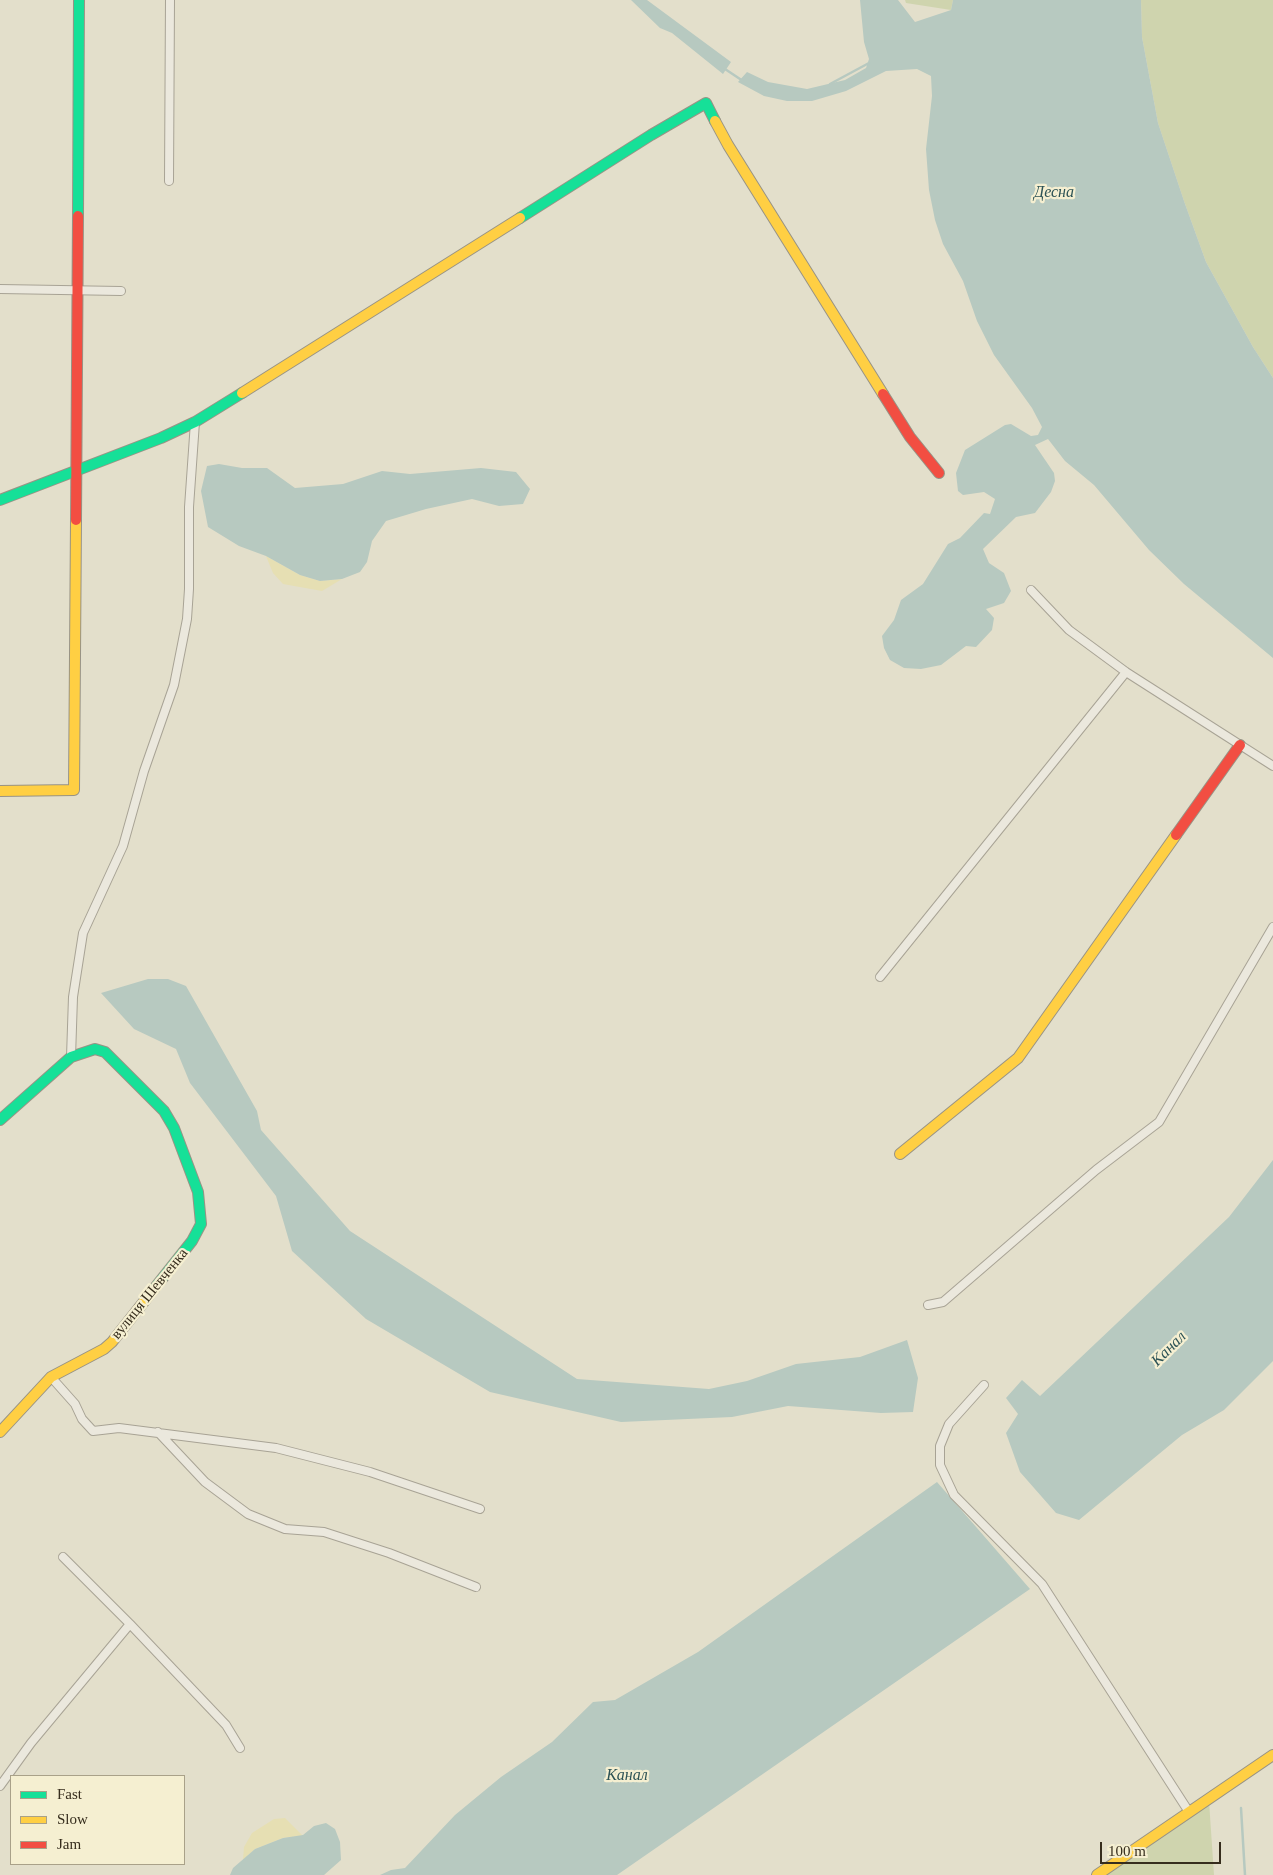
<!DOCTYPE html>
<html>
<head>
<meta charset="utf-8">
<style>
  body { margin:0 }
  #map { position:relative; width:1273px; height:1875px; overflow:hidden; background:#e3dfcb; font-family:"Times New Roman",serif }
  canvas { display:block }
  .legend { position:absolute; left:10px; top:1775px; width:175px; height:90px; box-sizing:border-box; background:#f5efd1; border:1px solid #a9a189; margin:0; padding:6px 9px; list-style:none; font-size:15px; color:#362d1d }
  .legend li { display:flex; align-items:center; gap:10px; height:25px }
  .legend b { width:25px; border:1px solid #a9a189 }
  .scale { position:absolute; left:1100px; top:1842px; width:121px; height:22px; box-sizing:border-box; border:2px solid #362d1d; border-top:0; padding-left:6px; font-size:15px; line-height:18px; white-space:nowrap; color:#362d1d; -webkit-text-stroke:4px #f5efd1; paint-order:stroke }
</style>
</head>
<body>
<div id="map">
<canvas width="1273" height="1875"></canvas>
<ul class="legend">
<li><b style="height:6px;background:#16e098"></b>Fast</li>
<li><b style="height:6px;background:#ffcf43"></b>Slow</li>
<li><b style="height:6px;background:#f24e42"></b>Jam</li>
</ul>
<div class="scale">100 m</div>
</div>
<script>
const context = document.querySelector('canvas').getContext('2d');
context.lineJoin = 'round';
function fillPath(path, color) {
  context.fillStyle = color;
  context.fill(path, 'evenodd');
}
function poly(rows) {
  const path = new Path2D();
  for (const r of rows) {
    path.moveTo(r[0], r[1]);
    for (let i = 2; i < r.length; i += 2) path.lineTo(r[i], r[i + 1]);
  }
  return path;
}
function trace(path, color, width, dash) {
  context.strokeStyle = color;
  context.lineWidth = width;
  context.lineCap = dash ? 'butt' : 'round';
  context.setLineDash(dash || []);
  context.stroke(path);
}
function write(font, color, halo, rows, align = 'center') {
  context.font = font + ' "Times New Roman",serif';
  context.lineWidth = 4.5;
  context.setLineDash([]);
  context.textBaseline = 'middle';
  context.strokeStyle = halo;
  context.fillStyle = color;
  for (const [text, x, y, turn = 0] of rows) {
    context.save();
    context.translate(x, y);
    context.rotate((+turn || 0) * Math.PI / 180);
    context.textAlign = isNaN(turn) ? turn : align;
    if (halo) context.strokeText(text, 0, 0);
    context.fillText(text, 0, 0);
    context.restore();
  }
}
fillPath(poly([
  [905,0,953,0,951,10,906,3],
  [1141,0,1273,0,1273,378,1253,347,1206,262,1184,201,1158,123,1142,37],
  [1209,1801,1214,1875,1102,1875]
]), '#cfd4ae');
fillPath(poly([
  [266,556,300,575,320,581,342,579,322,591,283,584,273,573],
  [285,1818,303,1836,283,1838,255,1849,243,1860,244,1847,252,1833,274,1819]
]), '#e6dfb3');
fillPath(poly([
  [631,0,647,0,731,62,723,74,672,33,660,28],
  [860,0,898,0,915,22,951,10,953,0,1141,0,1142,37,1158,123,1184,201,1206,262,1253,347,1273,378,1273,658,1184,584,1149,550,1094,485,1065,461,1048,439,1035,445,1054,473,1055,481,1051,492,1035,513,1016,517,983,549,989,563,1004,573,1011,591,1004,603,986,609,994,618,992,630,976,647,966,646,941,665,921,669,904,668,890,660,884,648,882,636,894,620,901,600,923,584,948,544,960,538,984,513,990,514,995,499,984,492,963,495,958,491,956,473,965,450,1005,425,1011,424,1031,436,1038,435,1042,427,1032,408,994,355,977,321,963,281,943,244,935,220,929,190,926,149,932,96,931,76,917,69,886,71,846,91,812,101,787,101,764,96,738,82,747,72,768,82,807,89,845,80,866,68,869,59,864,42],
  [219,464,242,468,267,468,295,488,343,484,382,471,410,474,481,468,516,472,530,489,523,504,499,506,472,499,426,509,386,521,372,541,367,562,360,572,342,579,320,581,300,575,266,556,239,546,208,527,201,491,207,466],
  [148,979,168,979,186,986,257,1111,261,1130,350,1231,577,1379,709,1389,747,1381,796,1364,860,1357,907,1340,918,1378,913,1412,881,1413,788,1406,732,1417,621,1422,490,1392,366,1319,292,1251,276,1196,190,1083,176,1049,134,1029,101,993],
  [1273,1160,1273,1361,1224,1410,1182,1435,1079,1520,1056,1513,1020,1472,1006,1433,1018,1414,1006,1398,1022,1380,1040,1396,1229,1217],
  [937,1482,1030,1589,617,1875,380,1875,391,1870,405,1868,455,1815,501,1777,552,1742,593,1702,615,1700,698,1652],
  [326,1823,335,1829,340,1842,341,1860,324,1875,230,1875,233,1868,255,1849,283,1838,303,1835,314,1826]
]), '#b7c9c0');
trace(poly([
  [725,69,743,81],
  [830,84,869,63],
  [1241,1808,1245,1875]
]), '#b7c9c0', 2.5);
const street = poly([
  [169,181,170,0],
  [0,289,121,291],
  [1031,590,1069,630,1126,672,1273,766],
  [880,977,1126,672],
  [71,1057,73,997,83,933,123,846,144,771,174,685,187,619,189,589,189,507,195,422],
  [928,1305,943,1302,1096,1170,1159,1122,1273,927],
  [51,1377,75,1404,82,1419,93,1431,119,1428,276,1448,370,1472,480,1509],
  [984,1385,949,1424,940,1446,940,1465,954,1495,1042,1584,1189,1812],
  [158,1432,205,1482,248,1514,285,1529,324,1532,389,1553,476,1587],
  [130,1624,226,1725,240,1748],
  [0,1786,31,1743,130,1624,63,1557]
]);
const fast = poly([
  [78,216,79,0],
  [520,218,651,135,706,103,715,121],
  [0,500,161,438,195,422,242,393],
  [0,1120,71,1057,95,1049,105,1052,164,1111,174,1128,198,1192,201,1224,192,1241,146,1299]
]);
const slow = poly([
  [715,121,728,145,883,394],
  [242,393,520,218],
  [0,791,74,790,76,520],
  [900,1154,1018,1058,1176,835],
  [0,1432,51,1377,104,1349,112,1342,146,1299],
  [1097,1875,1273,1755]
]);
const jam = poly([
  [883,394,910,437,939,473],
  [76,520,78,216],
  [1176,835,1240,745]
]);
trace(street, '#a8a395', 10);
trace(fast, '#989385', 12);
trace(slow, '#989385', 12);
trace(jam, '#989385', 12);
trace(street, '#ebe8dd', 8);
trace(fast, '#16e098', 10);
trace(slow, '#ffcf43', 10);
trace(jam, '#f24e42', 10);
write('15px', '#362d1d', '#f5efd1', [
  ["вулиця Шевченка",150,1294,-51]
]);
write('italic 16px', '#2d5356', '#f5efd1', [
  ["Десна",1054,193],
  ["Канал",1169,1349,-45],
  ["Канал",627,1776]
]);
</script>
</body>
</html>
